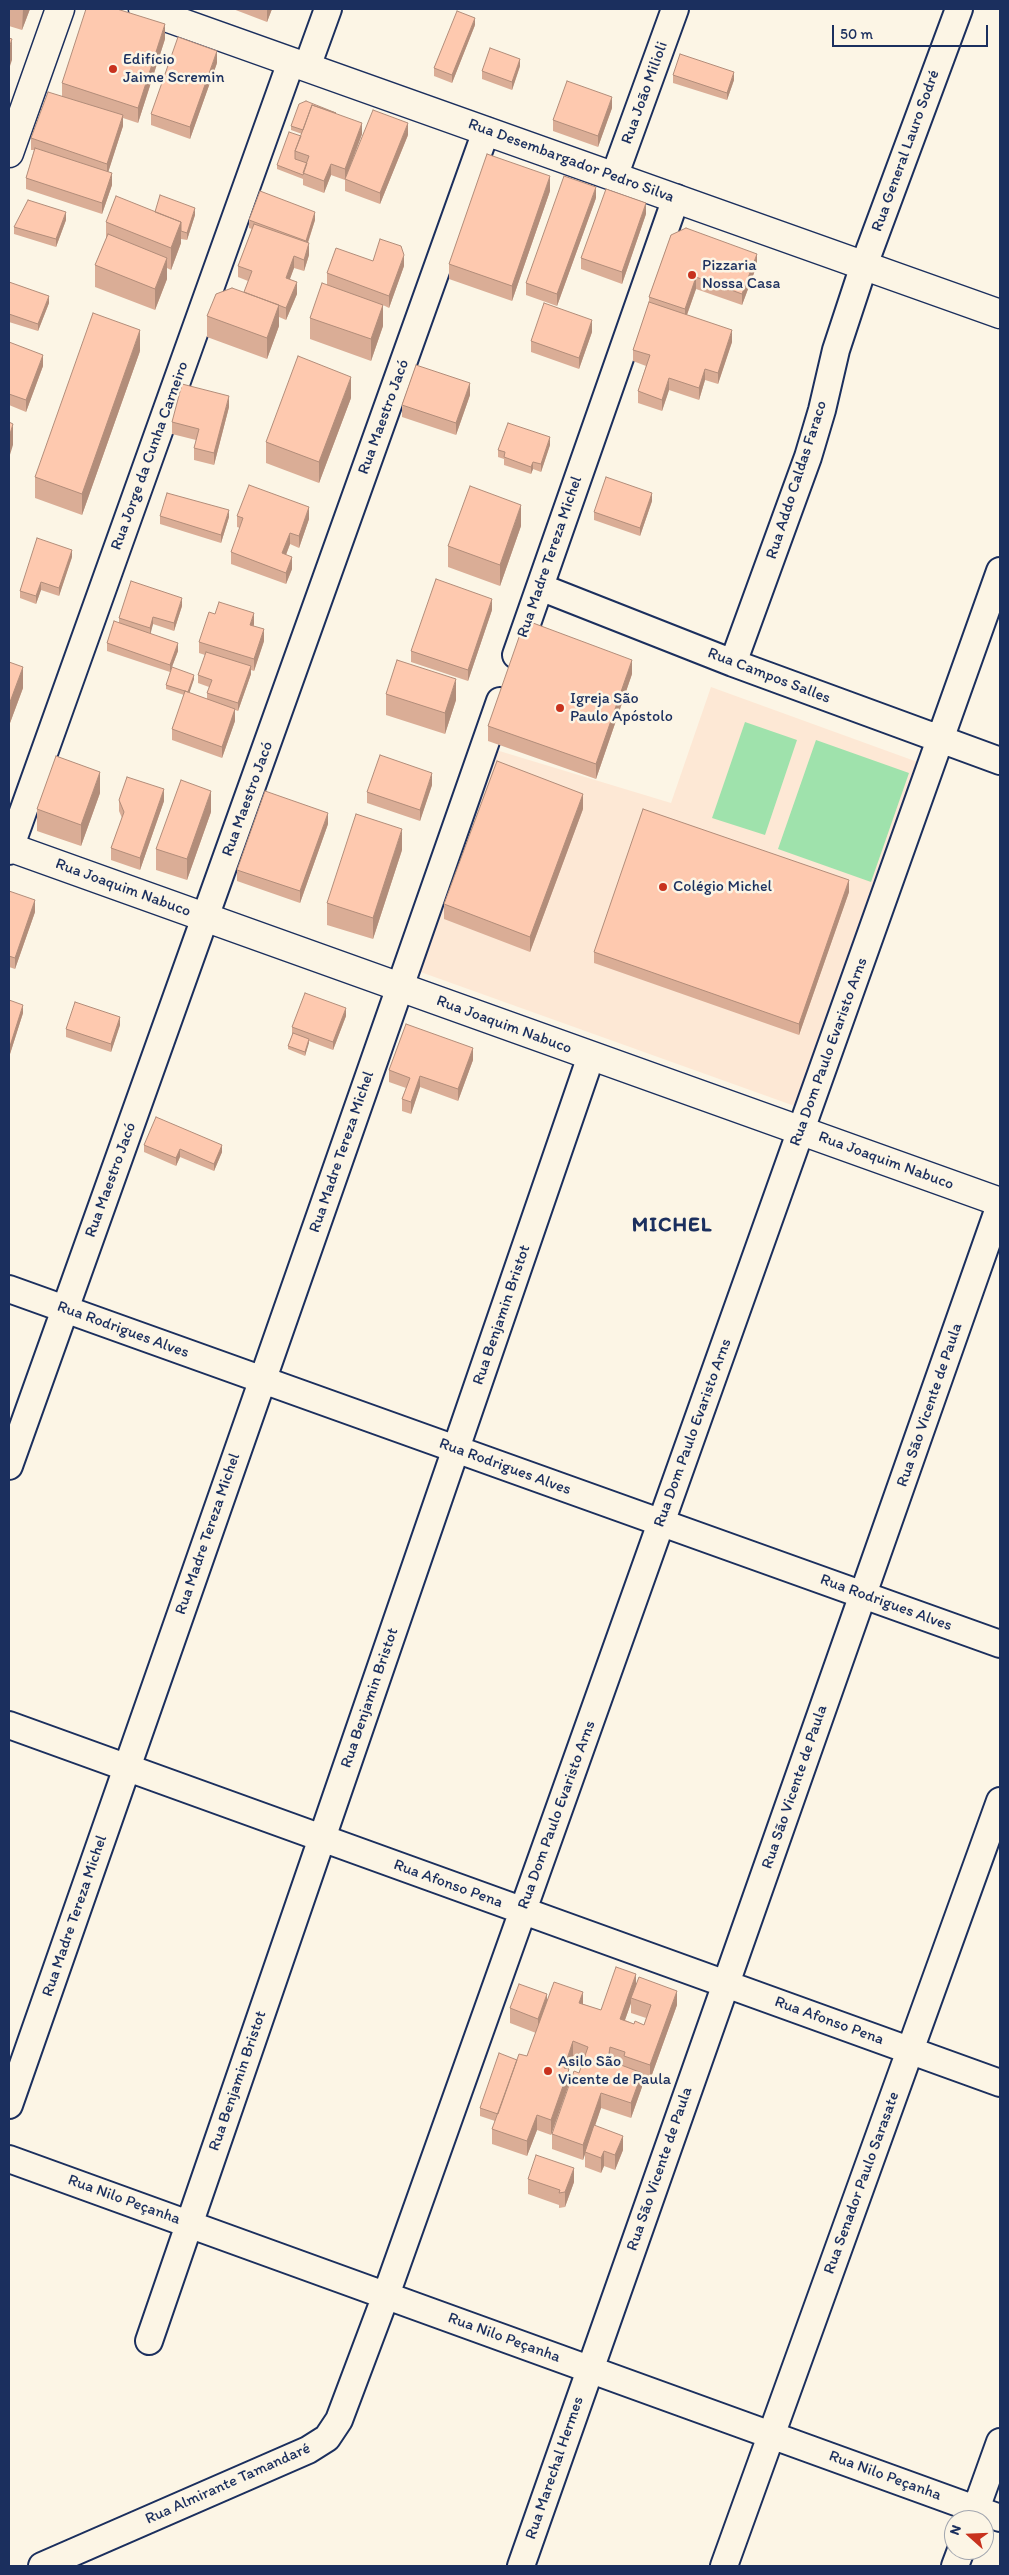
<!DOCTYPE html>
<html>
<head>
<meta charset="utf-8">
<style>
  body { margin:0 }
  #map { position:relative; width:1009px; height:2575px; overflow:hidden; background:#fcf5e5; font-family:Itim,sans-serif }
  canvas { display:block }
  .frame { position:absolute; inset:0; border:10px solid #1b2f5e; pointer-events:none }
  .north { position:absolute; left:944px; top:2510px; width:50px; height:50px; box-sizing:border-box; background:#fcf5e5; border:1px solid #a2a6af; border-radius:50%; rotate:290deg; font-size:14px; font-weight:700; line-height:20px; text-align:center; color:#1b2f5e }
  .north::after { content:''; display:block; margin:auto; width:18px; height:22px; background:#c8321e; clip-path:polygon(50% 0,100% 100%,50% 72%,0 100%) }
  .scale { position:absolute; left:832px; top:25px; width:156px; height:22px; box-sizing:border-box; border:2px solid #1b2f5e; border-top:0; padding-left:6px; font-size:15px; line-height:18px; white-space:nowrap; color:#1b2f5e; -webkit-text-stroke:4px #fcf5e5; paint-order:stroke }
</style>
</head>
<body>
<div id="map">
<canvas width="1009" height="2575"></canvas>
<div class="frame"></div>
<div class="north">N</div>
<div class="scale">50 m</div>
</div>
<script>
const context = document.querySelector('canvas').getContext('2d');
context.lineJoin = 'round';
function fillPath(path, color) {
  context.fillStyle = color;
  context.fill(path, 'evenodd');
}
function poly(rows) {
  const path = new Path2D();
  for (const r of rows) {
    path.moveTo(r[0], r[1]);
    for (let i = 2; i < r.length; i += 2) path.lineTo(r[i], r[i + 1]);
  }
  return path;
}
function trace(path, color, width, dash) {
  context.strokeStyle = color;
  context.lineWidth = width;
  context.lineCap = dash ? 'butt' : 'round';
  context.setLineDash(dash || []);
  context.stroke(path);
}
function write(font, color, halo, rows, align = 'center') {
  context.font = font + ' Itim,sans-serif';
  context.lineWidth = 5;
  context.setLineDash([]);
  context.textBaseline = 'middle';
  context.strokeStyle = halo;
  context.fillStyle = color;
  for (const [text, x, y, turn = 0] of rows) {
    context.save();
    context.translate(x, y);
    context.rotate((+turn || 0) * Math.PI / 180);
    context.textAlign = isNaN(turn) ? turn : align;
    if (halo) context.strokeText(text, 0, 0);
    context.fillText(text, 0, 0);
    context.restore();
  }
}
fillPath(poly([
  [711,687,923,764,803,1109,415,970,496,750,671,803]
]), '#fde8d5');
fillPath(poly([
  [745,722,797,740,765,835,712,818],
  [816,740,909,773,871,882,778,849]
]), '#9fe2ac');
const minor = poly([
  [307,67,328,9],
  [614,177,675,9],
  [540,587,733,663,1000,761],
  [516,655,676,198],
  [733,663,808,457,822,410,836,350,864,265,959,9],
  [9,851,291,62],
  [9,1289,1000,1644],
  [9,1466,486,131],
  [9,1725,1000,2083],
  [9,2105,500,701],
  [9,2159,1000,2518],
  [149,2341,591,1056],
  [972,2520,1000,2442],
  [42,2566,308,2450,327,2438,339,2420,386,2295,1000,571],
  [521,2566,1000,1205],
  [724,2566,1000,1801],
  [955,2566,961,2550]
]);
const major = poly([
  [143,9,1000,314],
  [9,153,60,9],
  [9,847,1000,1202]
]);
trace(minor, '#1b2f5e', 30);
trace(major, '#1b2f5e', 31);
trace(minor, '#fcf5e5', 26);
trace(major, '#fcf5e5', 28);
fillPath(poly([
  [9,9,30,9,22,30,9,26],
  [233,9,272,9,267,22],
  [475,25,452,83,434,76,434,68],
  [165,39,138,123,123,118,123,126,108,172,112,185,102,214,26,189,26,178,34,150,31,150,31,138,62,96,62,83],
  [217,63,190,139,151,125,151,114],
  [520,66,512,90,482,79,482,71],
  [673,75,734,80,727,100,673,83],
  [612,108,598,147,553,131,553,120],
  [336,114,362,134,345,180,331,175,324,193,303,185,303,179,277,169,277,165,302,134,291,130,291,126],
  [408,135,380,204,345,191,345,179],
  [550,191,512,301,449,279,449,264],
  [596,198,557,306,526,295,526,283],
  [155,212,195,215,187,240,181,239,181,243,171,270,167,268,167,279,155,310,95,287,95,265,106,239,106,222],
  [646,214,622,284,581,269,581,258],
  [66,220,56,247,14,234,14,227],
  [249,220,315,220,308,243,309,255,304,271,294,268,289,280,297,294,286,320,279,317,279,326,267,359,207,337,207,316,244,292,248,281,238,277,238,266,252,229,249,228],
  [671,235,757,265,742,305,696,289,687,315,732,342,718,384,705,380,699,400,669,390,662,411,638,403,638,391,646,366,633,361,633,350,649,303,649,297],
  [373,261,404,266,389,308,383,305,383,326,371,361,310,339,310,318,327,285,327,273],
  [9,282,49,303,38,331,9,322],
  [592,332,579,369,531,352,531,341],
  [9,342,43,366,26,412,9,405],
  [140,351,82,515,35,498,35,477],
  [470,395,456,435,402,417,402,405],
  [351,398,319,483,266,463,266,442],
  [229,407,214,465,194,460,194,448,196,440,172,434,172,422],
  [550,445,541,472,533,469,531,474,504,465,504,459,498,457,498,450],
  [652,501,640,536,594,520,594,512],
  [160,516,229,517,221,543,160,524],
  [237,516,309,519,299,548,290,544,286,555,292,569,286,584,231,564,231,552,240,528,237,527],
  [521,526,500,586,448,567,448,546],
  [72,557,59,596,41,590,36,604,20,598,20,591],
  [182,606,174,631,153,624,150,633,178,651,170,672,107,651,107,643,119,623,119,618],
  [492,610,468,681,411,662,411,651],
  [215,614,254,624,254,626,264,641,254,671,251,670,251,674,238,711,235,710,235,721,222,758,172,740,172,729,184,695,166,689,166,685,194,679,189,693,207,699,207,693,209,687,198,683,198,675,205,655,199,653,199,642],
  [9,662,23,688,10,723,9,723],
  [632,674,596,779,488,741,488,726],
  [386,694,456,700,445,734,386,715],
  [432,785,420,821,367,803,367,792],
  [100,793,81,846,37,831,37,809],
  [119,800,164,801,140,870,111,860,111,848,122,818,119,811],
  [583,809,530,952,444,919,444,904],
  [211,812,187,880,156,870,156,849],
  [328,824,300,903,237,881,237,870],
  [402,850,373,939,327,925,327,903],
  [9,891,35,912,15,969,9,967],
  [849,892,799,1035,594,963,594,952],
  [9,1000,23,1013,10,1054,9,1054],
  [346,1016,333,1050,309,1041,305,1056,288,1049,288,1046,292,1035,292,1027],
  [120,1025,111,1052,66,1037,66,1029],
  [473,1060,458,1101,420,1087,411,1114,402,1111,402,1099,406,1088,389,1082,389,1070],
  [144,1145,222,1152,214,1171,180,1157,176,1166,144,1152],
  [636,1984,677,2005,650,2080,642,2077,642,2087,631,2118,601,2108,595,2126,623,2150,615,2170,604,2166,601,2173,585,2167,585,2154,583,2160,552,2149,552,2134,579,2073,584,2060,573,2056,568,2069,569,2084,551,2135,537,2130,527,2156,492,2144,492,2129,495,2121,480,2116,480,2108,517,2060,527,2056,536,2033,510,2023,510,2008,547,1999,583,2004,601,2010],
  [631,2003,631,2013,646,2018,644,2025,634,2024,625,2020],
  [528,2179,574,2182,565,2207,559,2208,559,2205,528,2194]
]), '#daad96');
fillPath(poly([
  [23,9,30,9,22,30],
  [267,9,272,9,267,22],
  [475,18,475,25,452,83,452,75],
  [165,24,165,39,138,123,138,108],
  [12,39,12,60,9,69,9,48],
  [217,51,217,63,190,139,190,127],
  [520,59,520,66,512,90,512,82],
  [734,72,734,80,727,100,727,93],
  [612,97,612,108,598,147,598,136],
  [123,115,123,126,107,176,107,164],
  [362,123,362,134,345,180,345,169],
  [408,123,408,135,380,204,380,193],
  [331,164,331,175,324,193,324,181],
  [112,173,112,185,102,214,102,203],
  [550,176,550,191,512,301,512,286],
  [596,187,596,198,557,306,557,294],
  [646,203,646,214,622,284,622,272],
  [195,208,195,215,187,240,187,233],
  [66,212,66,220,56,247,56,239],
  [315,212,315,220,306,248,306,241],
  [181,222,181,243,171,270,171,248],
  [309,243,309,255,304,271,304,260],
  [757,254,757,265,742,305,742,294],
  [404,255,404,266,389,308,389,296],
  [294,256,294,268,286,290,286,278],
  [167,258,167,279,155,310,155,289],
  [696,277,696,289,685,320,685,309],
  [297,282,297,294,286,320,286,308],
  [49,296,49,303,38,331,38,324],
  [279,305,279,326,267,359,267,338],
  [383,305,383,326,371,361,371,339],
  [592,320,592,332,579,369,579,358],
  [140,330,140,351,82,515,82,494],
  [732,330,732,342,718,384,718,373],
  [43,355,43,366,26,412,26,400],
  [705,369,705,380,699,400,699,388],
  [351,377,351,398,319,483,319,462],
  [669,378,669,390,662,411,662,400],
  [470,383,470,395,456,435,456,423],
  [229,396,229,407,214,465,214,453],
  [13,424,13,445,9,458,9,437],
  [550,437,550,445,541,472,541,464],
  [533,462,533,469,531,474,531,467],
  [652,493,652,501,640,536,640,528],
  [521,505,521,526,500,586,500,565],
  [309,507,309,519,299,548,299,536],
  [229,510,229,517,221,543,221,535],
  [290,533,290,544,282,565,282,553],
  [72,550,72,557,59,596,59,588],
  [292,557,292,569,286,584,286,573],
  [41,582,41,590,36,604,36,596],
  [182,598,182,606,174,631,174,623],
  [492,599,492,610,468,681,468,670],
  [254,613,254,624,250,636,250,625],
  [153,617,153,624,150,636,150,628],
  [264,629,264,641,254,671,254,659],
  [178,643,178,651,170,672,170,665],
  [632,660,632,674,596,779,596,764],
  [251,666,251,674,238,711,238,703],
  [23,667,23,688,10,723,10,702],
  [194,675,194,679,188,697,188,693],
  [456,679,456,700,445,734,445,713],
  [235,709,235,721,222,758,222,747],
  [100,772,100,793,81,846,81,825],
  [432,773,432,785,420,821,420,810],
  [164,789,164,801,140,870,140,858],
  [211,791,211,812,187,880,187,859],
  [583,794,583,809,530,952,530,937],
  [328,813,328,824,300,903,300,891],
  [402,829,402,850,373,939,373,918],
  [849,880,849,892,799,1035,799,1024],
  [35,900,35,912,15,969,15,958],
  [23,1005,23,1013,10,1054,10,1046],
  [346,1008,346,1016,333,1050,333,1042],
  [120,1017,120,1025,111,1052,111,1044],
  [309,1039,309,1043,305,1056,305,1052],
  [473,1048,473,1060,458,1101,458,1089],
  [420,1076,420,1087,411,1114,411,1102],
  [222,1145,222,1152,214,1171,214,1164],
  [180,1149,180,1157,176,1166,176,1158],
  [636,1974,636,1989,631,1998,631,2003,620,2034,620,2019],
  [677,1991,677,2005,650,2080,650,2065],
  [583,1992,583,2007,579,2003],
  [547,1994,547,2009,538,2034,538,2019],
  [573,2041,573,2056,564,2083,564,2068],
  [610,2047,610,2062,608,2060],
  [569,2069,569,2084,551,2135,551,2120],
  [642,2073,642,2087,631,2118,631,2103],
  [601,2093,601,2108,583,2160,583,2145],
  [537,2115,537,2130,527,2156,527,2141],
  [623,2136,623,2150,615,2170,615,2155],
  [604,2151,604,2166,601,2173,601,2158],
  [574,2168,574,2182,565,2207,565,2192]
]), '#b28d7a');
const building = poly([
  [86,9,117,9,165,24,138,108,62,83,86,9],
  [457,11,475,18,452,75,434,68,457,11],
  [178,37,217,51,190,127,151,114,178,37],
  [9,38,12,39,9,48,9,38],
  [490,48,520,59,512,82,482,71,490,48],
  [680,54,734,72,727,93,673,75,680,54],
  [567,81,612,97,598,136,553,120,567,81],
  [48,92,123,115,107,164,31,138,48,92],
  [306,101,336,113,312,105,303,130,291,126,299,104,306,101],
  [312,105,362,123,345,169,331,164,324,181,303,173,309,156,295,151,312,105],
  [373,110,408,123,380,193,345,179,373,110],
  [289,132,301,136,295,151,295,159,307,163,303,175,277,165,289,132],
  [35,148,112,173,102,203,26,178,35,148],
  [487,154,550,176,512,286,449,264,487,154],
  [564,176,596,187,557,294,526,283,564,176],
  [606,189,646,203,622,272,581,258,606,189],
  [260,191,315,212,306,241,249,220,260,191],
  [160,195,195,208,187,233,181,231,181,222,155,212,160,195],
  [116,196,181,222,171,248,106,222,116,196],
  [28,200,66,212,56,239,14,227,28,200],
  [254,224,309,243,304,260,294,256,286,278,297,282,286,308,244,292,252,271,238,266,254,224],
  [686,228,757,254,742,294,696,277,685,309,649,297,671,235,686,228],
  [108,234,167,258,155,289,95,265,108,234],
  [380,239,401,246,404,255,389,296,327,273,336,248,373,261,380,239],
  [9,282,49,296,38,324,9,314,9,282],
  [322,283,383,305,371,339,310,318,322,283],
  [232,288,279,305,267,338,207,316,216,294,232,288],
  [649,302,732,330,718,373,705,369,699,388,669,378,662,400,638,391,650,355,633,350,649,302],
  [544,303,592,320,579,358,531,341,544,303],
  [93,313,140,330,82,494,35,477,93,313],
  [9,342,43,355,26,400,9,394,9,342],
  [298,356,351,377,319,462,266,442,298,356],
  [416,365,470,383,456,423,402,405,416,365],
  [182,384,229,396,214,453,194,448,199,429,172,422,182,384],
  [9,422,13,424,9,437,9,422],
  [508,423,550,437,541,464,533,462,531,467,504,457,505,452,498,450,508,423],
  [606,477,652,493,640,528,594,512,606,477],
  [249,485,309,507,299,536,290,533,282,553,292,557,286,573,231,552,243,518,237,516,249,485],
  [470,486,521,505,500,565,448,546,470,486],
  [167,493,229,510,221,535,160,516,167,493],
  [37,538,72,550,59,588,41,582,36,596,20,591,37,538],
  [436,579,492,599,468,670,411,651,436,579],
  [131,581,182,598,174,623,153,617,150,628,119,618,131,581],
  [219,602,254,613,250,625,264,629,254,659,199,642,209,612,215,614,219,602],
  [525,620,632,660,596,764,488,726,525,620],
  [114,621,178,643,170,665,107,643,114,621],
  [206,652,251,666,238,703,207,693,212,680,198,675,206,652],
  [397,660,456,679,445,713,386,694,397,660],
  [9,662,23,667,10,702,9,701,9,662],
  [172,667,194,675,188,692,166,685,172,667],
  [185,691,235,709,222,747,172,729,185,691],
  [380,755,432,773,420,810,367,792,380,755],
  [56,756,100,772,81,825,37,809,56,756],
  [497,761,583,794,530,937,444,904,497,761],
  [127,777,164,789,140,858,111,848,124,812,119,800,127,777],
  [181,780,211,791,187,859,156,849,181,780],
  [265,791,328,813,300,891,237,870,265,791],
  [643,809,849,880,799,1024,594,952,643,809],
  [356,814,402,829,373,918,327,903,356,814],
  [9,891,35,900,15,958,9,956,9,891],
  [305,993,346,1008,333,1042,292,1027,305,993],
  [9,1000,23,1005,10,1046,9,1046,9,1000],
  [75,1002,120,1017,111,1044,66,1029,75,1002],
  [406,1024,473,1048,458,1089,420,1076,411,1102,402,1099,410,1078,389,1070,406,1024],
  [293,1033,309,1039,305,1052,288,1046,293,1033],
  [156,1117,222,1145,214,1164,180,1149,176,1158,144,1145,156,1117],
  [616,1967,636,1974,620,2019,634,2024,635,2021,644,2025,651,2005,631,1998,639,1977,677,1991,650,2065,624,2056,625,2052,610,2047,608,2060,642,2073,631,2103,601,2093,583,2145,552,2134,574,2071,579,2073,588,2047,573,2041,564,2068,569,2069,551,2120,537,2115,527,2141,492,2129,519,2054,527,2056,554,1982,583,1992,579,2003,601,2010,616,1967],
  [519,1984,547,1994,538,2019,510,2008,519,1984],
  [499,2053,517,2060,498,2114,480,2108,499,2053],
  [594,2125,623,2136,615,2155,604,2151,601,2158,585,2152,594,2125],
  [536,2155,574,2168,565,2192,559,2193,560,2190,528,2179,536,2155]
]);
fillPath(building, '#fec9af');
trace(building, '#b28d7a', 1);
for (const [x, y, r, color] of [
  [113,69,5,"#c8321e"],
  [692,275,5,"#c8321e"],
  [560,708,5,"#c8321e"],
  [663,887,5,"#c8321e"],
  [548,2071,5,"#c8321e"]
]) {
  const dot = new Path2D();
  dot.arc(x, y, r, 0, 2 * Math.PI);
  context.fillStyle = color;
  context.fill(dot);
  trace(dot, '#fcf5e5', 2);
}
write('16px', '#1b2f5e', '#fcf5e5', [
  ["Edifício",123,60],
  ["Jaime Scremin",123,78],
  ["Pizzaria",702,266],
  ["Nossa Casa",702,284],
  ["Igreja São",570,699],
  ["Paulo Apóstolo",570,717],
  ["Colégio Michel",673,887],
  ["Asilo São",558,2062],
  ["Vicente de Paula",558,2080]
], 'left');
write('16px', '#1b2f5e', '#fcf5e5', [
  ["Rua João Milioli",645,93,-70],
  ["Rua General Lauro Sodré",906,151,-70],
  ["Rua Desembargador Pedro Silva",571,161,20],
  ["Rua Maestro Jacó",384,417,-70],
  ["Rua Jorge da Cunha Carneiro",150,456,-70],
  ["Rua Addo Caldas Faraco",797,480,-72],
  ["Rua Madre Tereza Michel",550,557,-71],
  ["Rua Campos Salles",769,676,21],
  ["Rua Maestro Jacó",248,799,-70],
  ["Rua Joaquim Nabuco",123,888,20],
  ["Rua Joaquim Nabuco",504,1025,20],
  ["Rua Dom Paulo Evaristo Arns",829,1052,-70],
  ["Rua Madre Tereza Michel",342,1152,-71],
  ["Rua Joaquim Nabuco",886,1161,20],
  ["Rua Maestro Jacó",111,1180,-70],
  ["Rua Benjamin Bristot",502,1315,-71],
  ["Rua Rodrigues Alves",123,1330,20],
  ["Rua São Vicente de Paula",930,1405,-71],
  ["Rua Dom Paulo Evaristo Arns",693,1433,-70],
  ["Rua Rodrigues Alves",505,1467,20],
  ["Rua Madre Tereza Michel",208,1534,-71],
  ["Rua Rodrigues Alves",886,1603,20],
  ["Rua Benjamin Bristot",370,1698,-71],
  ["Rua São Vicente de Paula",795,1787,-71],
  ["Rua Dom Paulo Evaristo Arns",557,1815,-70],
  ["Rua Afonso Pena",448,1884,20],
  ["Rua Madre Tereza Michel",75,1916,-71],
  ["Rua Afonso Pena",829,2021,20],
  ["Rua Benjamin Bristot",238,2081,-71],
  ["Rua São Vicente de Paula",660,2169,-71],
  ["Rua Senador Paulo Sarasate",862,2183,-70],
  ["Rua Nilo Peçanha",124,2200,20],
  ["Rua Nilo Peçanha",504,2338,20],
  ["Rua Marechal Hermes",555,2468,-71],
  ["Rua Nilo Peçanha",885,2476,20],
  ["Rua Almirante Tamandaré",228,2484,-24]
]);
context.letterSpacing = '1px';
write('bold 21px', '#1b2f5e', '#fcf5e5', [
  ["MICHEL",672,1226]
]);
context.letterSpacing = '0px';
</script>
</body>
</html>
